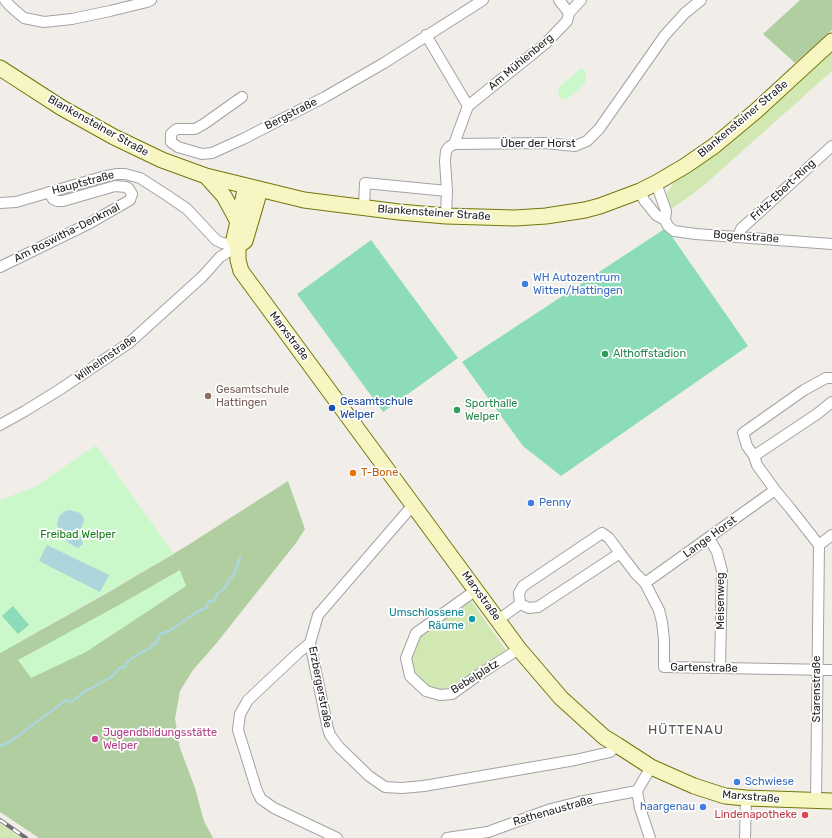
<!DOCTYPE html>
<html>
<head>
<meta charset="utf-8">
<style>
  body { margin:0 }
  canvas { display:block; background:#f1eee9 }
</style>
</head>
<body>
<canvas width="832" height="838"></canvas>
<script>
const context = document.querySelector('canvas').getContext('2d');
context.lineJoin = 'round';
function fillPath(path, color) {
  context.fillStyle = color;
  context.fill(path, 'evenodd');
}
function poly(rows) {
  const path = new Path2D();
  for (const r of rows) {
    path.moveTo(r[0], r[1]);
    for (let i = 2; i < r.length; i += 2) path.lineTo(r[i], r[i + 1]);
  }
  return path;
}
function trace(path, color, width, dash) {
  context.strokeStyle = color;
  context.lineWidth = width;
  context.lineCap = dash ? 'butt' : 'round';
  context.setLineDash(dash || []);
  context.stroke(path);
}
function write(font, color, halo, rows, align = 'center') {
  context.font = font + ' Rubik,sans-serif';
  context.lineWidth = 3.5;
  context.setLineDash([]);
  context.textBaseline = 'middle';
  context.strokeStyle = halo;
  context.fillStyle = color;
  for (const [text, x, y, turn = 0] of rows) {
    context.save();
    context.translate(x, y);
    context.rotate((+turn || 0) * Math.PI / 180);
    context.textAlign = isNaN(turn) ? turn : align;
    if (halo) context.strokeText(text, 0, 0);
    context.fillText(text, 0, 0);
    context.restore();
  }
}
fillPath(poly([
  [832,50,832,71,702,187,670,210,666,195,674,182,688,173,760,115],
  [469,598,508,653,451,692,427,689,413,675,409,655,419,634],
  [0,823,21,838,0,838]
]), '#d1e8b3');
fillPath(poly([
  [800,0,832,0,832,30,795,63,763,34],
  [288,481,305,529,296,543,215,645,193,670,180,691,175,719,180,748,195,788,204,821,213,838,39,838,0,812,0,653,107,593,188,545]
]), '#b1cea0');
fillPath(poly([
  [581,68,586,72,585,84,566,100,559,97,558,88],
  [96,445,174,554,0,653,0,500,35,487],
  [180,570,186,586,86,652,31,678,18,660,119,605]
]), '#caf8cb');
fillPath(poly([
  [666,228,748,346,561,476,523,446,462,362],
  [371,240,458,358,383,412,297,294],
  [13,606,29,625,18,634,2,616]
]), '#8cdcb8');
fillPath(poly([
  [70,510,80,513,84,518,83,524,79,533,83,544,78,548,72,545,62,537,57,524,59,516,65,511],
  [47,545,109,575,100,592,39,561]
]), '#acd5dc');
trace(poly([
  [0,746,11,741,66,700,71,702,87,690,110,678,121,667,124,668,128,661,140,653,150,648,151,645,156,644,160,634,169,631,197,612,206,608,209,601,214,601,218,593,224,589,228,583,229,579,233,577,240,558]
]), '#acd5dc', 2.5);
const street = poly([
  [5,0,10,6,24,18,44,22,72,19,110,11,147,2,151,0],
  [559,0,569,13],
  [426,35,468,106],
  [242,97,204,124,195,129,177,129,174,131,171,134,171,142,178,147,202,154,212,153,243,139,325,97,384,63,483,0],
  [454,144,468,106,546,43,567,21,569,13,581,0],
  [656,183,666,211,665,220],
  [640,191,644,200,656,215,665,220,668,226,674,231,696,234,832,244],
  [0,203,16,202,102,177,117,174,125,174,140,178,168,196,187,209,216,240,222,243,238,246],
  [364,208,365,183,447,191],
  [446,216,447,191,445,161,446,151,449,147,454,144,545,143,575,146,587,141,599,129,665,35,685,13,701,0],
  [738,237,741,229,832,146],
  [0,267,90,223,130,200,132,194,129,189,126,187,115,186,63,201,57,201,53,199,49,192],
  [0,425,25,411,59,390,129,343,202,277,220,257,238,246],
  [754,456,817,414,832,402],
  [413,505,318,615,310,643,328,729,330,735,339,747,369,776,385,787,402,788,424,786,575,760,610,752,617,745],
  [602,533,609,538,620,553,538,607,529,608,520,604,519,593,523,586,602,533],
  [709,538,717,552,722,571,720,667],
  [819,545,790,508,775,490,757,465,754,456,747,446,743,433,804,390,826,378,832,378],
  [620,553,636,574,645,583,659,610,662,622,664,640,664,667,832,670],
  [645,583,775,490],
  [476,590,416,633,406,658,410,676,426,691,440,695,452,694,480,674,519,649],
  [498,620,520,604],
  [310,643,298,653,248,700,240,714,238,730,257,791,261,799,274,808,337,838],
  [816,801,819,545,832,535],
  [447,838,488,832,551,809,579,802,637,791],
  [650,838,640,808,637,791,651,767],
  [745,838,746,798]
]);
const secondary = poly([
  [0,68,62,108,114,137,162,160,206,176,304,200,399,212,446,216,515,218,546,216,585,210,600,206,640,191,656,183,685,166,714,146,756,111,832,41],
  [206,176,224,196,238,222],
  [246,186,234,239,238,246,238,260,241,271,519,649,561,698,604,737,617,745,651,767,694,786,725,796,746,798,832,801],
  [238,246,245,241,260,190]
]);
trace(street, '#a3a3a3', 12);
trace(secondary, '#72770b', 17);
trace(street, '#fff', 10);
trace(secondary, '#f7f6c2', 15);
const rail = poly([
  [0,820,26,838]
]);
trace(rail, '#707070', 4);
trace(rail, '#fff', 2.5, [8]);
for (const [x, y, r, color] of [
  [525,284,4,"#3f7fe0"],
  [605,354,4,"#2e9e5b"],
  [208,396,4,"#8d6e63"],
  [332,408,4,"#1a4fb4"],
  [457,410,4,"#2e9e5b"],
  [353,473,4,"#e8710a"],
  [531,503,4,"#3f7fe0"],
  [472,619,4,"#0f9aa8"],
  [95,739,4,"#d1479c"],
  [737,782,4,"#3f7fe0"],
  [703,807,4,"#3f7fe0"],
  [805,815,4,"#e0444e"]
]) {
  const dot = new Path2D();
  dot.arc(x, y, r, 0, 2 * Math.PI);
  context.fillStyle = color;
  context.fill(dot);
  trace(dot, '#fff', 1.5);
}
write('11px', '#222', '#fff', [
  ["Am Mühlenberg",521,62,-40],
  ["Bergstraße",291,114,-27],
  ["Blankensteiner Straße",743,119,-40],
  ["Blankensteiner Straße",98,126,29],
  ["Über der Horst",538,144],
  ["Hauptstraße",83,183,-15],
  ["Fritz-Ebert-Ring",783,190,-43],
  ["Blankensteiner Straße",434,213,4],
  ["Am Roswitha-Denkmal",67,233,-27],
  ["Bogenstraße",746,237,4],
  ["Marxstraße",289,336,53],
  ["Wilhelmstraße",106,358,-35],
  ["Lange Horst",710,537,-36],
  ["Marxstraße",481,596,54],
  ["Meisenweg",721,601,-90],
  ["Gartenstraße",704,668,1],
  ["Bebelplatz",475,677,-32],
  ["Erzbergerstraße",320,687,79],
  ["Starenstraße",817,689,-90],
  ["Marxstraße",751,797,5],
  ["Rathenaustraße",553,811,-16]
]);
write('11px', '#366cbe', '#fff', [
  ["WH Autozentrum",533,278],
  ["Witten/Hattingen",533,291],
  ["Penny",539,503],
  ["Schwiese",745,782],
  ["haargenau",695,807,"right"]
], 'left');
write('11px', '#27864d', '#fff', [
  ["Althoffstadion",613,354],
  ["Sporthalle",465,404],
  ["Welper",465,417]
], 'left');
write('11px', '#785e54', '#fff', [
  ["Gesamtschule",216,390],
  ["Hattingen",216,403]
], 'left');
write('11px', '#164399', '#fff', [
  ["Gesamtschule",340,402],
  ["Welper",340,415]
], 'left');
write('11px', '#c56008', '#fff', [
  ["T-Bone",361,473]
], 'left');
write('11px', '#127e14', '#fff', [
  ["Freibad Welper",78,535]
]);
write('11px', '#0d838f', '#fff', [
  ["Umschlossene",464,613],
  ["Räume",464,626]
], 'right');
write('11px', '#b23c85', '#fff', [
  ["Jugendbildungsstätte",103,733],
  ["Welper",103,746]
], 'left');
write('11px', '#be3a42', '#fff', [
  ["Lindenapotheke",797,815]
], 'right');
context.letterSpacing = '1px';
write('13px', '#555', '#fff', [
  ["HÜTTENAU",686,730]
]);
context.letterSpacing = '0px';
</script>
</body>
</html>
